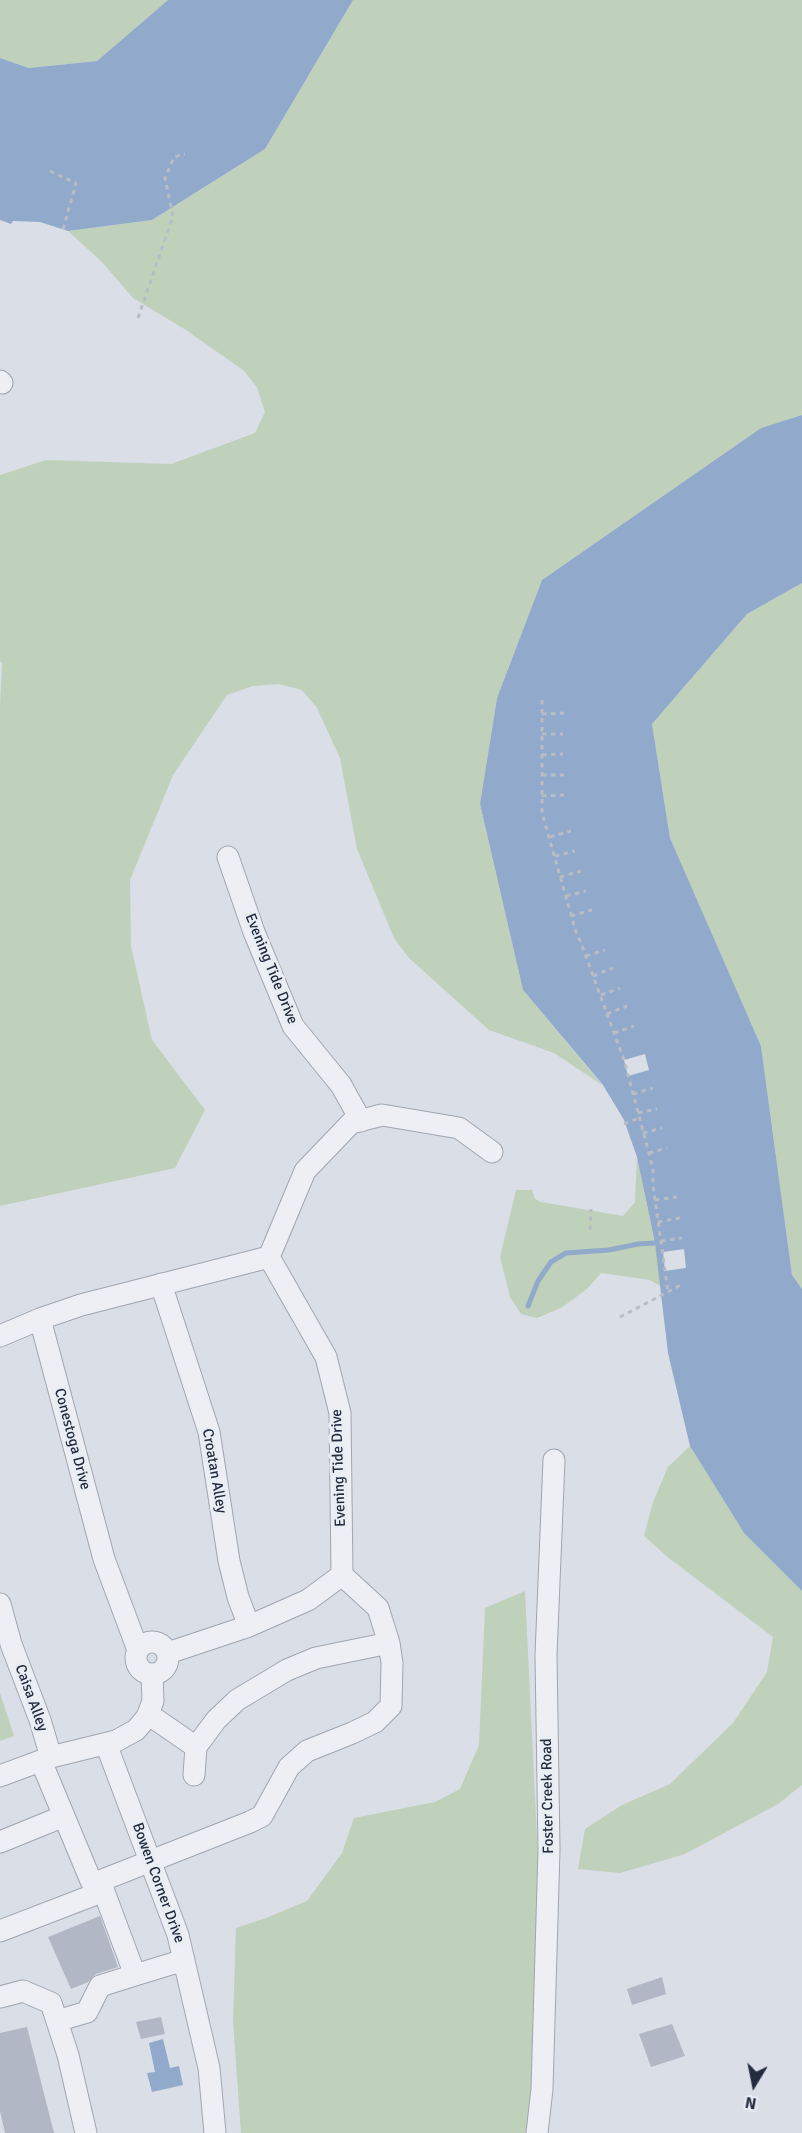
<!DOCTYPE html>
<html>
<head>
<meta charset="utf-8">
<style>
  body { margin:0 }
  #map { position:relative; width:802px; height:2133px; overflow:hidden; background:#dadee7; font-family:Signika,sans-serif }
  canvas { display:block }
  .north { position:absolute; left:724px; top:2055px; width:60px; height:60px; -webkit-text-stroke:4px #e9edf4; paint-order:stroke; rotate:190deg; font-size:16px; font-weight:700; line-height:24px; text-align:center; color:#232b3e }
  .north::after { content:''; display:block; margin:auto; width:21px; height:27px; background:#232b3e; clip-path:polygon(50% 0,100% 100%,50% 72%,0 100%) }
</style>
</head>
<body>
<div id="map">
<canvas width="802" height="2133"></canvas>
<div class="north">N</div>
</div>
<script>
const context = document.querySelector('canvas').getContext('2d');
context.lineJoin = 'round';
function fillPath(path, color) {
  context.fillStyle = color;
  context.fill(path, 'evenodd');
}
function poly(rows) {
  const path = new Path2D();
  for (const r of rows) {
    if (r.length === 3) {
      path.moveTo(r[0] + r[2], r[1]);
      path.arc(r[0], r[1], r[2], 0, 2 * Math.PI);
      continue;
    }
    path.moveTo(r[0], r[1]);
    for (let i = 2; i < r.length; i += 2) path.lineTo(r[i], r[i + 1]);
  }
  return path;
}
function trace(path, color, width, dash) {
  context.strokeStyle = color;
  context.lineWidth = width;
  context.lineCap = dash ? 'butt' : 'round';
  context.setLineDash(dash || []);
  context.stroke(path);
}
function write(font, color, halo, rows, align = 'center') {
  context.font = font + ' Signika,sans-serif';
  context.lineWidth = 6;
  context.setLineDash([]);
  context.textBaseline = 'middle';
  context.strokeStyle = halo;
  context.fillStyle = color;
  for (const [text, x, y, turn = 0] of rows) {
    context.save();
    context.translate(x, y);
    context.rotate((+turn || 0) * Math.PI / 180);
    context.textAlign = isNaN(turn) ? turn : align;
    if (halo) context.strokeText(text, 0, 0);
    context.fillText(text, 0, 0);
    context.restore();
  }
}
fillPath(poly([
  [0,0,168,0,97,61,29,68,0,58],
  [353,0,802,0,802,415,761,428,542,580,497,698,480,804,523,990,602,1085,554,1053,489,1030,409,958,394,938,357,849,340,758,317,708,302,690,279,684,253,686,227,695,173,775,130,880,131,946,152,1040,205,1110,175,1168,0,1206,0,706,2,663,0,661,0,475,46,460,171,464,255,433,265,412,257,387,243,370,186,330,133,298,102,262,68,231,152,220,265,149],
  [802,583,802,1289,792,1275,761,1046,670,838,652,724,747,614],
  [637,1157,655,1243,662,1287,650,1280,601,1273,587,1289,561,1308,537,1318,521,1314,510,1297,500,1257,516,1190,532,1190,535,1199,541,1202,623,1216,635,1202],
  [690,1446,744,1533,802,1591,802,1785,778,1804,685,1854,620,1873,578,1869,585,1829,622,1805,670,1784,733,1723,767,1672,773,1637,670,1559,644,1536,653,1502,668,1467],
  [525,1591,538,1859,532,2087,529,2133,241,2133,233,2021,236,1928,266,1918,307,1901,342,1853,354,1818,435,1802,460,1789,479,1745,485,1608],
  [0,1693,14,1736,0,1741]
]), '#bfd1ba');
fillPath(poly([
  [168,0,353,0,265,149,152,220,68,231,40,222,13,221,11,224,0,220,0,58,29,68,97,61],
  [802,415,802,583,747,614,652,724,670,838,761,1046,792,1275,802,1289,802,1591,744,1533,690,1446,668,1353,655,1243,637,1157,624,1120,603,1085,523,990,480,804,497,698,542,580,761,428],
  [163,2039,170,2068,179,2066,183,2085,152,2092,147,2073,155,2072,149,2043]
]), '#91a9cb');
fillPath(poly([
  [645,1054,649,1070,628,1076,624,1060],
  [684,1249,686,1268,665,1271,663,1252]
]), '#dadee7');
trace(poly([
  [528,1306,538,1281,551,1262,566,1253,609,1250,638,1244,655,1243]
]), '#91a9cb', 5);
fillPath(poly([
  [100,1916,118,1967,96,1974,88,1982,71,1989,48,1937],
  [662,1977,666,1994,632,2005,627,1989],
  [161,2017,165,2034,141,2039,136,2022],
  [672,2024,685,2056,651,2067,639,2034],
  [27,2027,54,2133,5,2133,0,2111,0,2033]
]), '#b1b7c4');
const minor = poly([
  [0,381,2,383],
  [228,857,254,932,293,1026,341,1085,361,1121],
  [269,1257,305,1171,351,1123,382,1115,459,1128,492,1152],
  [161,1284,209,1432,229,1561,238,1597,249,1626],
  [0,1336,40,1319],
  [0,1604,11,1644,40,1720,51,1757],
  [152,1658,16],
  [138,1650,104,1559,40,1319,81,1305,269,1257],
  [168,1653,249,1626,308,1600,342,1575,340,1413,326,1357,269,1257],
  [148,1714,196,1747],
  [106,1744,178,1935,209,2068,215,2133],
  [41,1761,91,1881,100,1881],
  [194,1775,196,1747,216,1720,237,1700,287,1670,316,1658,389,1643],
  [0,1776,51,1757,116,1741,136,1730,147,1717,153,1701,152,1674],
  [0,1842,64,1816],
  [0,1931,104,1891],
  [135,1975,184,1960],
  [0,1997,23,1991,51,2003,68,2055,86,2133],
  [57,2021,87,2012,100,1986,135,1975,100,1881,250,1822,262,1816,289,1767,307,1751,352,1733,375,1722,391,1706,392,1663,389,1643,378,1608,342,1575],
  [537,2133,542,2089,549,1850,546,1655,554,1460]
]);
trace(minor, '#9fa5b1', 23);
trace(poly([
  [50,171,76,183,62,233],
  [138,318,173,216,165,178,174,157,185,154],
  [542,700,542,813,576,932,581,943,624,1060,649,1153,653,1170,653,1185,668,1292],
  [542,714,564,713],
  [542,734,563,734],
  [542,755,563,754],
  [542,775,564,775],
  [542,796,564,795],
  [550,837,571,831],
  [555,856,575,851],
  [560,877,581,871],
  [566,896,586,891],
  [571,916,592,910],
  [586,956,605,950],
  [593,976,613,968],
  [601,995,620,988],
  [607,1014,627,1006],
  [614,1033,634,1026],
  [633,1094,653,1088],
  [638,1113,657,1109],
  [624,1124,639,1118],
  [643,1133,662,1128],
  [649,1153,667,1148],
  [655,1200,677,1197],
  [658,1222,680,1218],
  [590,1230,591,1209],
  [661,1241,682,1238],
  [620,1317,683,1284]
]), '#b8bcc5', 3, [4.5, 4.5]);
trace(minor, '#edeff5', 21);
write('15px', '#232b3e', '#e9edf4', [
  ["Evening Tide Drive",271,969,68],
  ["Conestoga Drive",72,1439,75],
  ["Evening Tide Drive",339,1468,-92],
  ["Croatan Alley",214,1471,80],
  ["Caisa Alley",31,1698,70],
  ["Foster Creek Road",548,1796,-91],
  ["Bowen Corner Drive",158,1883,70]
]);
</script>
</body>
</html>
